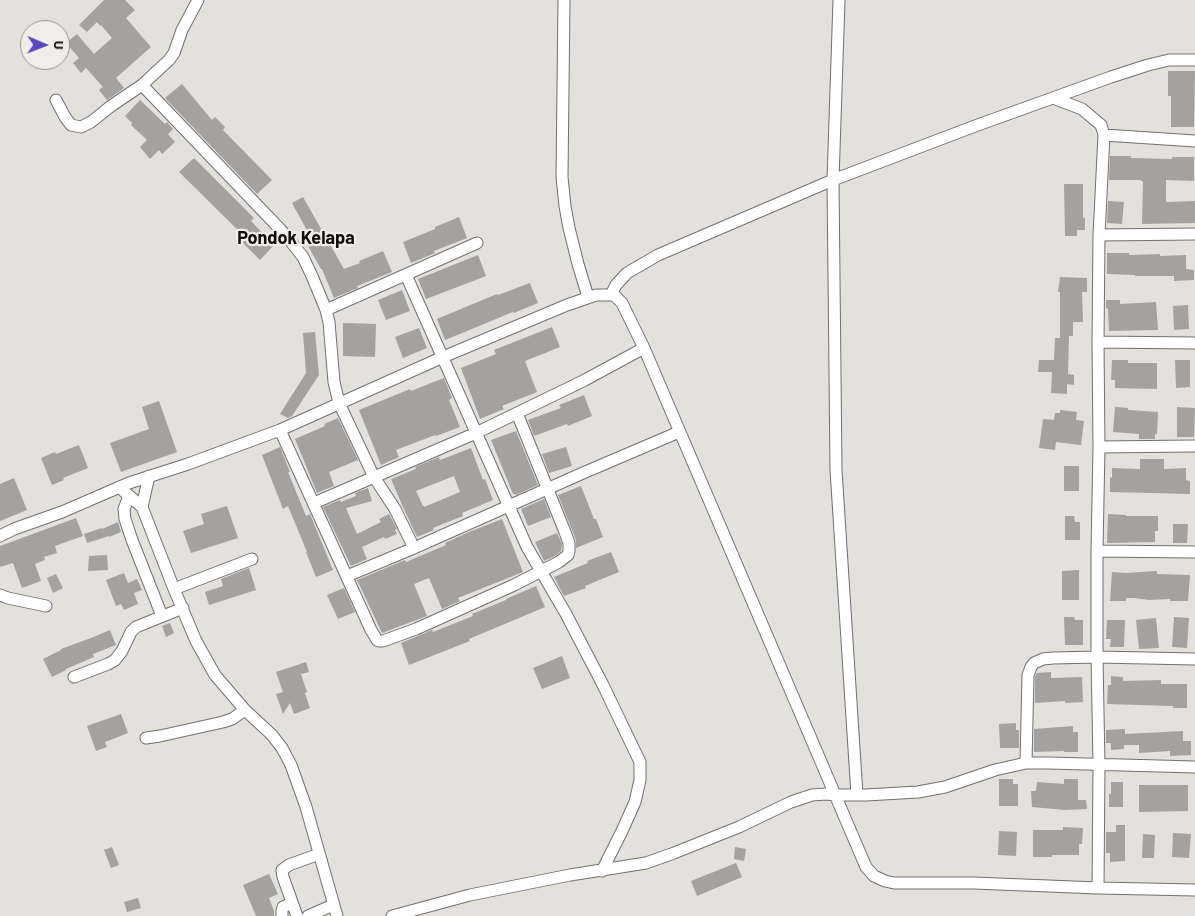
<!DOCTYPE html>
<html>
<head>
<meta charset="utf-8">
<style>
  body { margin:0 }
  #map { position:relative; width:1195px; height:916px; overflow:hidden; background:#e4e0dc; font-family:Barlow,sans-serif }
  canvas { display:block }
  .north { position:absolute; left:20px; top:20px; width:50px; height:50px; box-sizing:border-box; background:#f1ede9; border:1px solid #979491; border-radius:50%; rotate:91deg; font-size:14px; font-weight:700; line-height:20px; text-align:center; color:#100f0e }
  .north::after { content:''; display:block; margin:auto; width:18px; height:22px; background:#5b47bf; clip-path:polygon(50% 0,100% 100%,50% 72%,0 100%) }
</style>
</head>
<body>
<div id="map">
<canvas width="1195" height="916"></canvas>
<div class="north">U</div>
</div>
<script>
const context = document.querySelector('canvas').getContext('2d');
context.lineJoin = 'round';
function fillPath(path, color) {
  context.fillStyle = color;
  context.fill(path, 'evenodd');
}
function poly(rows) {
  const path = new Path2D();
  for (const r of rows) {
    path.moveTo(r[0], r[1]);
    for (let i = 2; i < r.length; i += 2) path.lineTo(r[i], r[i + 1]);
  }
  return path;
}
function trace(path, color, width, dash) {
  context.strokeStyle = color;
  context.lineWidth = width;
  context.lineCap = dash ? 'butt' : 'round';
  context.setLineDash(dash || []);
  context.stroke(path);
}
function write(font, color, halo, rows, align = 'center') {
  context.font = font + ' Barlow,sans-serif';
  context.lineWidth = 4.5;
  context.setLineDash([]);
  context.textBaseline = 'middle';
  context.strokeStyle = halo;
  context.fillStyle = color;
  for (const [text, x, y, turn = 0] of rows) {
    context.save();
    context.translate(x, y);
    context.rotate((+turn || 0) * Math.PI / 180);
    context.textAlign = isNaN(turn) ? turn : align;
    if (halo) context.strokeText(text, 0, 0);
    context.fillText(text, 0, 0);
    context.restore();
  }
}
fillPath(poly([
  [104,0,125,0,135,10,126,18,151,47,116,78,124,88,107,100,99,90,103,87,86,68,81,73,73,63,79,58,66,43,77,34,94,54,112,38,101,25,100,26,97,22,87,32,79,25],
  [1168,71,1195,71,1194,127,1171,127,1171,96,1168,96],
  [182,84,212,120,215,117,225,127,223,130,272,180,257,194,165,98],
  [140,100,165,124,167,122,173,129,168,134,175,142,162,154,159,150,150,159,140,147,147,140,131,125,132,123,125,116],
  [1110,156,1131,156,1131,158,1172,159,1172,157,1194,157,1194,181,1166,180,1166,202,1195,201,1195,223,1142,224,1143,181,1141,181,1141,180,1109,180],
  [194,158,254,218,251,221,274,245,260,260,241,241,245,237,179,172],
  [1064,184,1083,184,1083,218,1085,218,1085,230,1077,230,1077,236,1065,236],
  [303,197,344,269,360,263,359,261,383,251,392,272,357,286,358,288,334,298,322,269,321,269,308,246,314,243,292,203],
  [1108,201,1124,202,1122,224,1107,223],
  [459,217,467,238,434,251,435,253,411,263,403,242,435,229,435,227],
  [1107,253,1129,253,1129,255,1160,254,1160,256,1186,255,1186,269,1194,270,1194,280,1174,281,1174,276,1135,276,1135,275,1107,274],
  [478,255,486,276,426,299,418,279],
  [1060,277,1087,278,1087,292,1082,292,1083,322,1073,322,1073,336,1069,336,1068,374,1074,375,1074,385,1067,384,1067,394,1051,393,1052,372,1038,372,1039,360,1054,360,1055,338,1060,338,1060,292,1058,292],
  [530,283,538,303,514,313,513,312,445,340,437,319,497,294,498,295],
  [402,290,410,311,386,320,378,300],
  [1106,300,1120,300,1120,304,1156,302,1158,330,1109,331,1108,309,1106,308],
  [1188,305,1189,329,1174,330,1173,306],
  [343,323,376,324,375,357,343,356],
  [552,327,560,347,525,361,537,392,502,406,504,409,480,419,461,368,496,354,494,350],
  [419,328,427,348,403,358,395,337],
  [315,332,319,375,292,416,288,418,280,414,306,373,303,333],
  [1112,360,1128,360,1128,363,1157,363,1157,389,1115,388,1115,380,1111,380],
  [1175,360,1190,360,1190,387,1176,388],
  [444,378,452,398,449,400,460,427,436,436,435,435,396,450,399,457,381,465,359,410,410,389,411,391],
  [584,395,592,416,568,426,567,424,534,436,528,420,561,408,559,405],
  [159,401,177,452,121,472,110,443,149,429,142,407],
  [1115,407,1128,408,1128,410,1158,412,1157,434,1155,434,1155,439,1139,439,1139,434,1113,432],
  [1177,407,1195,408,1194,437,1177,437],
  [1060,410,1077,412,1076,420,1084,421,1081,445,1056,442,1055,450,1039,448,1043,419,1054,420,1055,413,1060,413],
  [338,418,358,460,329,472,334,486,317,493,295,439,325,426,324,424],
  [516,431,538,485,516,495,515,494,513,494,491,440],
  [79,445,88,468,63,478,64,480,52,485,41,458,55,452,56,454],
  [280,447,290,472,288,472,306,516,310,514,333,570,316,577,306,552,307,552,288,506,283,509,262,455],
  [566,447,572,466,549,473,542,454],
  [471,448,483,480,485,479,493,500,462,513,463,516,433,528,434,530,417,537,403,507,391,479,416,469,415,467,439,457,440,460],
  [454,476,460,492,424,507,424,506,423,506,416,491],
  [1140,459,1164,459,1164,469,1186,468,1186,480,1190,481,1190,494,1110,492,1110,477,1112,478,1112,468,1140,469],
  [1064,466,1079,466,1079,491,1064,491],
  [14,478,27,510,0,521,0,484],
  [581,486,594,519,596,519,603,537,576,548,576,540,558,495],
  [368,488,372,501,346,508,357,534,381,522,379,519,389,514,397,529,395,530,397,534,385,539,384,537,362,547,367,559,351,566,323,507,340,500,341,502,356,496,355,493],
  [544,499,551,517,528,526,521,509],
  [227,506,238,538,191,553,183,531,204,524,201,514],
  [1108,514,1126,515,1126,516,1158,516,1158,531,1155,531,1155,542,1107,543],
  [1065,516,1074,516,1075,522,1080,522,1080,540,1065,540],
  [76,518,83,536,55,546,57,553,44,557,45,560,35,564,41,581,22,588,13,563,0,567,0,546],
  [502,519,523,572,458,598,460,601,442,609,429,578,414,584,427,616,382,633,357,580,405,560,406,562,446,545,445,543,469,532],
  [118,522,121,532,109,537,109,536,87,543,84,534,102,528,102,529],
  [1173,524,1188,524,1187,543,1173,543],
  [557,533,562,544,561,551,555,556,544,561,535,542],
  [611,552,619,572,585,586,586,588,564,596,554,577,588,563,587,561],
  [107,555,108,570,88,571,89,556],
  [249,568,256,590,209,605,205,592,223,586,221,579],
  [1079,570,1079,600,1062,600,1062,571],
  [1157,571,1157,574,1190,575,1188,601,1170,601,1170,599,1149,600,1134,598,1126,598,1126,601,1110,601,1112,572,1126,573],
  [124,573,128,583,137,579,142,590,134,593,138,604,124,610,121,604,116,606,106,580],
  [56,574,63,588,53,593,47,578],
  [536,586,545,607,469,639,470,641,409,665,401,643,432,630,433,632,473,616,472,614,506,600,506,599],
  [344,588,355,612,338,619,327,595],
  [1064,617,1074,617,1075,620,1083,620,1083,645,1065,645],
  [1174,617,1189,618,1187,648,1172,647],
  [1156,618,1159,648,1139,649,1136,620],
  [1107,620,1125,620,1124,647,1110,647,1111,639,1106,639],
  [170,623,174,633,166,637,162,626],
  [110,630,116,645,93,654,94,657,66,669,66,670,52,677,43,659,61,650,61,649,91,638],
  [562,656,570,678,542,689,533,668],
  [306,662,309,672,301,674,307,692,305,693,310,708,294,714,290,703,283,714,276,694,283,692,276,672],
  [1051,672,1051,678,1082,677,1083,702,1065,703,1065,701,1035,703,1035,676,1037,673],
  [1111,676,1123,677,1123,681,1161,680,1161,684,1187,684,1187,708,1173,708,1173,706,1107,704,1108,685,1111,685],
  [121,714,128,733,105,742,107,747,96,751,87,726],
  [1016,723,1016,730,1019,730,1019,748,1000,748,999,724],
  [1073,726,1073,732,1078,732,1078,752,1064,752,1064,751,1034,752,1034,729],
  [1125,729,1125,734,1183,731,1183,741,1191,741,1191,755,1170,756,1170,751,1139,753,1139,745,1124,745,1124,749,1111,750,1111,743,1106,743,1106,730],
  [999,779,1013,779,1013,784,1018,784,1018,806,999,806],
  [1064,779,1078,779,1078,800,1086,800,1087,809,1065,810,1032,807,1031,791,1036,791,1037,782,1064,784],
  [1111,782,1123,782,1123,807,1109,807,1109,794,1111,794],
  [1139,785,1188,785,1188,811,1139,812],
  [1116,825,1125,825,1125,861,1110,862,1110,853,1106,853,1106,832,1116,832],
  [1063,827,1083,828,1082,844,1079,844,1079,855,1052,855,1052,857,1033,857,1033,830,1063,830],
  [999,831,1017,832,1016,856,998,855],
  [1173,833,1191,834,1189,858,1172,857],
  [1143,834,1155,835,1154,858,1142,858],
  [112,847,119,865,111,868,104,850],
  [735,847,746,849,744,861,734,859],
  [736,863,742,877,697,896,691,881],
  [269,874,278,894,269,898,274,911,274,916,256,916,243,885],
  [138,898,141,908,127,912,124,902]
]), '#a5a19e');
const minor = poly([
  [564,0,562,177,565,206,569,228,578,264,588,297],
  [839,0,833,180,836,470,857,795],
  [142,85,280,229,292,243,303,257,312,276,326,310,329,322,334,382,339,403,374,477,395,509,414,548],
  [1053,98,1082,109,1101,125,1104,135,1099,235,1098,342,1099,447,1097,551,1097,657,1099,765,1098,888],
  [56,100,65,117,71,125,81,127,91,122,111,106,142,85,169,60,174,53,182,30,198,0],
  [1104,135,1195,141],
  [1099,235,1195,234],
  [406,275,527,547,566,614,603,685,640,762,640,780,635,802,622,831,602,871],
  [611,295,616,285,627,273,658,255,833,180,975,126,1111,77,1148,65,1169,60,1195,60],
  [326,310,477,243],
  [1098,342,1195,343],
  [280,430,371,630,377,640,379,641,383,641,416,629,514,585,559,562,568,555,569,551,569,543,565,532,517,413],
  [1099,447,1195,446],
  [119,487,142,507,174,589,196,641,215,675,245,710,272,735,282,748,291,765,306,807,337,916],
  [129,496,124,509,125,519,132,540,162,616],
  [314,503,476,433,585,380,644,348],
  [142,507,149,476],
  [0,536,14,529,62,512,129,483,188,464,280,430,443,357,567,305,596,295,611,295,615,296,622,303,644,348,860,853,866,867,874,876,885,881,894,883,974,883,1098,888,1195,890],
  [1097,551,1195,552],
  [347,576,414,548,583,473,679,432],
  [174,589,252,559],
  [0,595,8,598,46,606],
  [74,677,108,664,115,660,122,651,131,632,136,627,183,608],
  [146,738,160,736,223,722,232,719,245,710],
  [1026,763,1028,675,1031,667,1034,663,1043,659,1053,658,1097,657,1195,659],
  [282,916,282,911,283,907,292,903],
  [297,916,283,877,282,870,289,865,319,854],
  [308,916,333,905],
  [392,916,470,895,570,875,646,863,674,853,739,827,791,802,812,795,826,794,836,795,866,795,918,792,945,787,995,770,1026,763,1049,763,1195,767]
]);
trace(minor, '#73706d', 13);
trace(minor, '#fff', 11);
write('bold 18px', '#100f0e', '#f1ede9', [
  ["Pondok Kelapa",296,238]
]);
</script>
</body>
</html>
